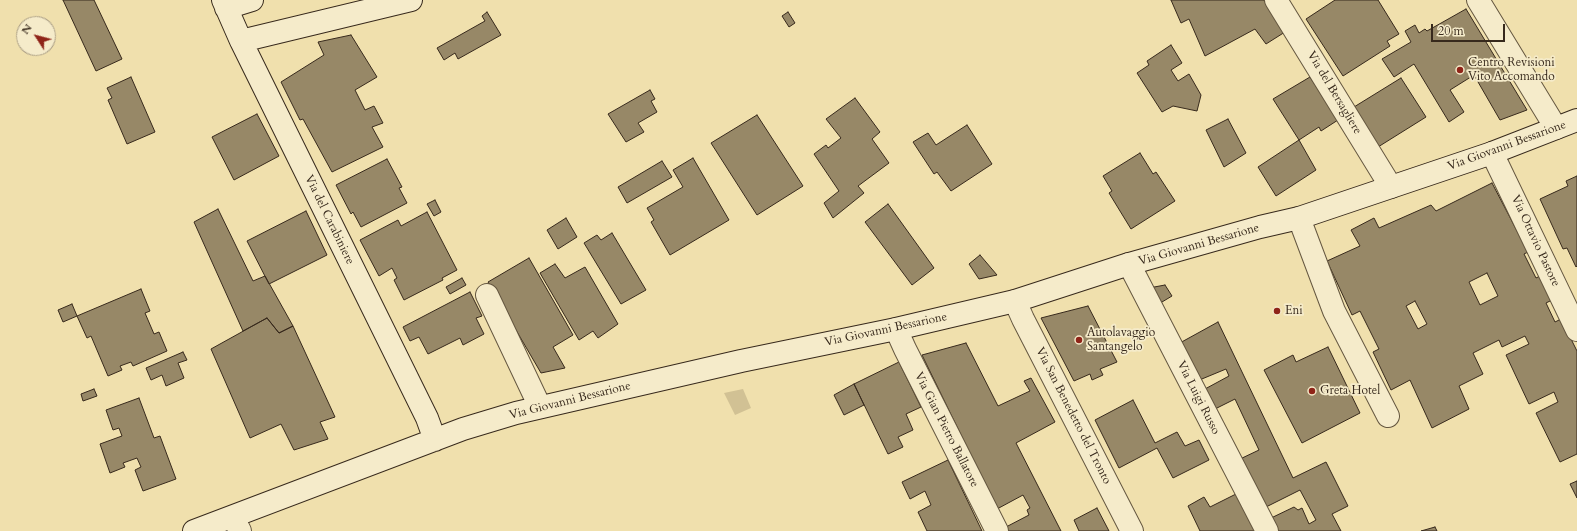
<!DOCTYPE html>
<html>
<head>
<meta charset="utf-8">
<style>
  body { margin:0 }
  #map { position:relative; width:1577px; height:531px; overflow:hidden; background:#f0e0ad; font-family:Cardo,serif }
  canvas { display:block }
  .north { position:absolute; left:16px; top:16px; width:40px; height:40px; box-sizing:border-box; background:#f5ebca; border:1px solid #a99d84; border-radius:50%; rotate:306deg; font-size:11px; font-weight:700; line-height:16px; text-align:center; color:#37291c }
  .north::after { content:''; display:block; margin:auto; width:14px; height:18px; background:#8f2418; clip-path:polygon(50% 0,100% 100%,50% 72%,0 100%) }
  .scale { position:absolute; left:1431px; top:24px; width:74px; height:18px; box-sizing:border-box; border:2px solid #37291c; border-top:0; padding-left:5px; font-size:12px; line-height:14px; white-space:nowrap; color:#37291c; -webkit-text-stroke:3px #f5ebca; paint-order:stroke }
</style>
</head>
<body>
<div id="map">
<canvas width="1577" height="531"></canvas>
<div class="north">N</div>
<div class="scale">20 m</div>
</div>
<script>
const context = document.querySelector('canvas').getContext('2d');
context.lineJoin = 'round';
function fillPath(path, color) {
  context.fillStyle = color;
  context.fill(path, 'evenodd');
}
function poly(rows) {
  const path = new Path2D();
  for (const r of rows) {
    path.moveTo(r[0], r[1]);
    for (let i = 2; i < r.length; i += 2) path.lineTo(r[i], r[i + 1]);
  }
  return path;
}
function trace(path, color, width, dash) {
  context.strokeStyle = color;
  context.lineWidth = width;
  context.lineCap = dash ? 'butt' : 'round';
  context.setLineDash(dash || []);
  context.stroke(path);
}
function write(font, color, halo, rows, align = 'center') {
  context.font = font + ' Cardo,serif';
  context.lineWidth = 3.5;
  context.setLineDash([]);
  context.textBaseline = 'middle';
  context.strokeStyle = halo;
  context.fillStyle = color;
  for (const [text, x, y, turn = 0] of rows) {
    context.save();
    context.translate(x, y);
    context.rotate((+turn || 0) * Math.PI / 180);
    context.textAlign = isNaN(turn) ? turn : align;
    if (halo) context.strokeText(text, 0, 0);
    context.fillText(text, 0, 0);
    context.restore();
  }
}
fillPath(poly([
  [743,389,751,408,735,415,724,393]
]), '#d1c194');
const building = poly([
  [63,0,94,0,122,59,96,71,63,0],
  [1171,0,1264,0,1285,32,1266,44,1255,29,1205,56,1189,19,1181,23,1171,0],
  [1335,0,1378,0,1399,34,1387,41,1390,46,1343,76,1306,19,1335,0],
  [1466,9,1527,110,1500,120,1474,75,1450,90,1464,112,1449,122,1414,64,1394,77,1382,59,1411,42,1405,31,1415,25,1419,33,1425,29,1427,31,1466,9],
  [487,12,501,35,458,59,455,53,444,60,437,48,485,21,482,16,487,12],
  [788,12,795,23,789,27,782,16,788,12],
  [351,35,377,77,355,90,365,110,374,106,383,123,372,127,383,147,332,172,303,119,300,120,281,82,324,55,318,42,351,35],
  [1171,45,1182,63,1171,70,1178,81,1189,74,1201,95,1197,111,1173,106,1162,112,1137,73,1149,65,1147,61,1171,45],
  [131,77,155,132,127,144,108,100,112,98,107,88,131,77],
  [1310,77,1338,120,1321,131,1319,127,1299,140,1273,99,1310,77],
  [1401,78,1426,117,1378,147,1354,107,1401,78],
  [650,90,655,99,651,101,657,112,638,123,644,132,626,142,608,114,650,90],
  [855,98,880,132,872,139,889,163,858,186,864,193,833,218,824,203,839,191,814,154,826,145,828,148,841,138,826,119,855,98],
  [257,114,279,156,234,180,212,137,257,114],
  [757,115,803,186,757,215,711,143,757,115],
  [1228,119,1246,153,1224,167,1206,130,1228,119],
  [967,125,992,164,951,191,937,172,934,174,913,142,928,133,936,145,967,125],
  [1299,140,1316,170,1276,196,1258,167,1299,140],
  [1140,153,1153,174,1156,172,1175,201,1131,229,1109,193,1112,191,1103,176,1140,153],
  [693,158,729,220,670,255,651,222,654,220,647,208,683,187,673,170,693,158],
  [387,159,402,187,399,188,407,203,361,227,353,212,351,214,336,185,387,159],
  [662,161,672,177,627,203,618,187,662,161],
  [1577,176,1577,266,1576,267,1567,248,1563,249,1540,199,1568,186,1566,181,1577,176],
  [1492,183,1528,252,1524,254,1536,278,1540,276,1552,300,1546,303,1555,322,1561,319,1577,351,1577,454,1560,462,1536,413,1558,402,1554,392,1529,404,1506,355,1529,344,1525,336,1502,347,1499,340,1473,353,1483,374,1459,386,1469,409,1432,428,1410,380,1391,390,1373,352,1379,349,1360,311,1352,315,1327,261,1360,246,1351,230,1374,218,1379,228,1431,205,1436,211,1492,183],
  [1487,273,1498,296,1480,305,1469,282,1487,273],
  [1415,301,1427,324,1418,329,1406,306,1415,301],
  [435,200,441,212,434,216,427,204,435,200],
  [888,204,934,268,912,285,865,222,888,204],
  [218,209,253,281,265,276,293,326,279,333,267,318,243,331,194,222,218,209],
  [306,211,327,255,269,284,247,241,306,211],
  [427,212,457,270,442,278,443,280,404,300,394,280,397,278,392,268,379,276,360,240,398,220,401,226,427,212],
  [566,218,577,237,558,249,547,230,566,218],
  [612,233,646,290,621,304,584,243,597,235,601,240,612,233],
  [980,255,997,275,979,279,969,264,980,255],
  [529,258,573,335,553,347,565,368,541,373,488,282,529,258],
  [555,264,565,278,585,267,618,324,598,338,593,331,579,340,540,273,555,264],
  [462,278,466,285,450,294,446,287,462,278],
  [1165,285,1172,296,1157,305,1149,288,1165,285],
  [141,289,150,311,145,313,154,334,159,332,167,351,133,366,131,362,120,366,122,370,108,376,91,336,87,338,77,316,141,289],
  [470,292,482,316,476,318,484,334,463,345,460,338,428,354,419,337,410,341,403,327,470,292],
  [72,304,77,316,63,322,58,310,72,304],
  [1088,306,1117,362,1100,369,1103,375,1092,380,1090,374,1074,381,1041,318,1088,306],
  [267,318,279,333,293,326,335,417,320,422,328,439,294,450,281,424,250,438,211,349,267,318],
  [1218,322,1293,478,1326,462,1348,506,1332,514,1341,531,1275,531,1269,519,1294,507,1298,510,1302,508,1309,524,1316,520,1300,490,1262,509,1238,460,1259,450,1235,399,1215,409,1205,389,1229,376,1226,369,1197,381,1178,344,1218,322],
  [966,343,998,406,1030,391,1024,381,1031,378,1055,422,1016,443,1061,531,1008,531,1006,527,1029,515,1027,510,1030,508,1023,495,997,509,922,355,966,343],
  [1328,347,1360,413,1302,443,1264,370,1293,355,1296,362,1328,347],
  [183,352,187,360,178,363,184,378,166,386,162,375,151,380,146,368,183,352],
  [899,362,921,407,906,414,913,430,898,437,903,447,888,454,854,384,899,362],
  [854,384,864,405,844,415,834,395,854,384],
  [94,389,97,396,83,401,81,394,94,389],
  [139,398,154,438,160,436,176,479,143,491,135,470,141,467,137,458,123,463,125,467,110,473,100,444,122,436,119,428,113,430,106,410,139,398],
  [1133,400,1155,443,1177,432,1185,446,1199,440,1209,460,1173,478,1157,448,1119,468,1095,420,1133,400],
  [948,460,982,531,927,531,918,512,931,505,925,491,910,499,902,482,948,460],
  [1577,481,1577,498,1570,484,1577,481],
  [1240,492,1260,531,1200,531,1188,506,1204,497,1210,507,1240,492],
  [1097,508,1109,531,1079,531,1074,520,1097,508],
  [1435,527,1437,531,1421,531,1435,527]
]);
fillPath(building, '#978867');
trace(building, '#37291c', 1);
const street = poly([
  [1276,0,1391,187],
  [1478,0,1556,128],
  [1492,153,1577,330],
  [1299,218,1334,311,1388,416],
  [1129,264,1267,531],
  [487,295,540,407],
  [1015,301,1023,319,1132,531],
  [896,329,905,349,997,531],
  [233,517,240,531]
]);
const secondary = poly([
  [223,0,241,41,427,418,435,440],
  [226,8,252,0],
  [241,41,411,0],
  [194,531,463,429,516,413,741,361,896,329,1015,301,1129,264,1260,227,1299,218,1492,153,1577,120]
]);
trace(street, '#655740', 24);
trace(secondary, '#37291c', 24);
trace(street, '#f5ebca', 22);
trace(secondary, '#f5ebca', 22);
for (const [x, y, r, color] of [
  [1460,70,4,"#8f2418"],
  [1277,311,4,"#8f2418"],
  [1079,340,4,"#8f2418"],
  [1312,391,4,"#8f2418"]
]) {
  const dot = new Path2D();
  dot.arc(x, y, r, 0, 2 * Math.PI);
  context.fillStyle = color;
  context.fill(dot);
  trace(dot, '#f5ebca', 1.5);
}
write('12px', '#37291c', '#f5ebca', [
  ["Centro Revisioni",1468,63],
  ["Vito Accomando",1468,77],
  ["Eni",1285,311],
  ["Autolavaggio",1087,333],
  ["Santangelo",1087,347],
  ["Greta Hotel",1320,391]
], 'left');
write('12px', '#37291c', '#f5ebca', [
  ["Via del Bersagliere",1334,93,59],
  ["Via Giovanni Bessarione",1507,146,-20],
  ["Via del Carabiniere",329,220,64],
  ["Via Ottavio Pastore",1535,241,65],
  ["Via Giovanni Bessarione",1199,245,-16],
  ["Via Giovanni Bessarione",886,330,-12],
  ["Via Luigi Russo",1198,398,63],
  ["Via Giovanni Bessarione",570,401,-14],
  ["Via San Benedetto del Tronto",1073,416,63],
  ["Via Gian Pietro Ballatore",946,430,63]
]);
</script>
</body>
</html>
